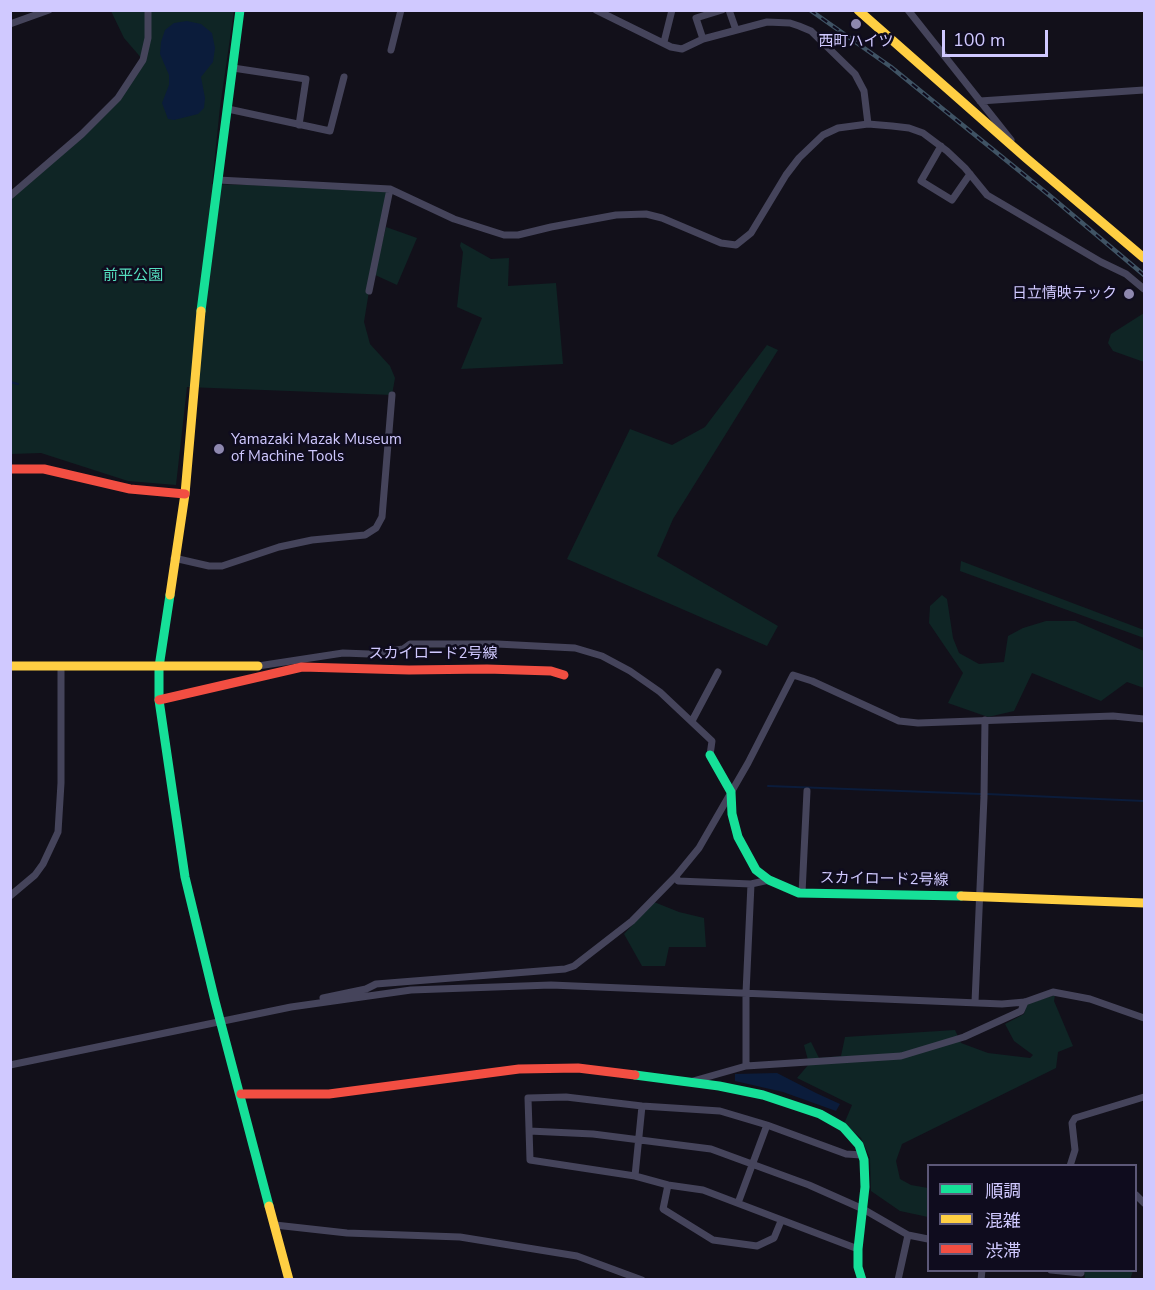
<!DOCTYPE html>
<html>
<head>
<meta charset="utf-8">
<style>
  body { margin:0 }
  #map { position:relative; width:1155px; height:1290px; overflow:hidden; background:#12101a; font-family:"Nunito Sans","Noto Sans JP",sans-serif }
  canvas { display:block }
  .frame { position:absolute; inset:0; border:12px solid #d0c9ff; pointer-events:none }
  .legend { position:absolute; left:927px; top:1164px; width:210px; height:108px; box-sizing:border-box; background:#0f0c1e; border:2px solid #5c5878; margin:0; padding:8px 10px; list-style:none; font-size:18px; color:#d0c9ff }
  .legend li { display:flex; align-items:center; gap:12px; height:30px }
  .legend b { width:30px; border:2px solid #5c5878 }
  .scale { position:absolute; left:942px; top:30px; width:106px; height:27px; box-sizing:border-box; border:3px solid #d0c9ff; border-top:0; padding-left:8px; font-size:18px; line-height:21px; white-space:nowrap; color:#d0c9ff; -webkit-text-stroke:4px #0f0c1e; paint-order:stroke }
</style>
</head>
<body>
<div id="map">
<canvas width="1155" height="1290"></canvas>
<div class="frame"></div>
<ul class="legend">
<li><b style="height:8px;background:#16e098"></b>順調</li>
<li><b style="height:8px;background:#ffcf43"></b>混雑</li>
<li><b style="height:8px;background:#f24e42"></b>渋滞</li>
</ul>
<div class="scale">100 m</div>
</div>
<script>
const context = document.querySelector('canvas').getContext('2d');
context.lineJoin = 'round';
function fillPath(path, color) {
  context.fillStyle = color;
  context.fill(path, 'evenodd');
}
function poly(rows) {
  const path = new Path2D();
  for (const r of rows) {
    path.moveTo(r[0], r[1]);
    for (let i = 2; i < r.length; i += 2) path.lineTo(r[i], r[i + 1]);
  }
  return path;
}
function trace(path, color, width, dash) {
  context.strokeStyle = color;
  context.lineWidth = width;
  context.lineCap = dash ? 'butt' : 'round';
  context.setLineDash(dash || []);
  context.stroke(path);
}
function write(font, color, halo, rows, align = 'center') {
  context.font = font + ' "Nunito Sans","Noto Sans JP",sans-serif';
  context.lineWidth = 5;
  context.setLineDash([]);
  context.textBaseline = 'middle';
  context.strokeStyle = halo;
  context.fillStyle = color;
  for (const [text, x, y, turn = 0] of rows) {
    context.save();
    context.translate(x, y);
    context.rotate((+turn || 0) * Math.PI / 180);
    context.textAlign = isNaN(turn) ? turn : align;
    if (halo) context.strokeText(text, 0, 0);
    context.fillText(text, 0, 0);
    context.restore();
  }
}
fillPath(poly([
  [111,11,234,11,220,107,212,184,390,189,375,271,386,227,417,238,397,285,373,274,369,291,364,322,370,344,390,366,395,378,392,395,187,387,176,485,128,481,41,453,11,454,10,196,118,98,143,60,124,38],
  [461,242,491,259,509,258,508,286,556,283,563,364,461,369,482,318,457,307,463,252,460,246],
  [1144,313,1144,362,1113,351,1108,343,1111,334],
  [767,345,778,350,673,519,657,556,778,626,767,646,567,559,630,429,672,445,705,427],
  [961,561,1144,630,1144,638,960,571],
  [942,595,947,599,953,638,959,653,979,664,1004,662,1008,636,1023,628,1046,621,1075,621,1144,651,1144,688,1127,682,1101,701,1032,673,1014,711,988,717,948,703,963,673,929,623,930,606],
  [654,902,679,912,704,918,706,947,669,947,665,966,642,966,624,934],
  [1055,995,1054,1001,1073,1046,1058,1052,1056,1068,902,1144,896,1161,900,1179,911,1185,928,1188,928,1217,900,1211,871,1191,870,1158,861,1138,844,1124,852,1105,797,1078,809,1064,804,1045,811,1042,819,1058,841,1056,845,1037,955,1030,961,1043,988,1053,1030,1058,1033,1055,1014,1041,1005,1024,1024,1014,1027,1004],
  [1084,1271,1133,1271,1130,1280,1085,1279]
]), '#0f2525');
fillPath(poly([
  [187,21,201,24,212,33,215,48,213,62,201,77,205,98,204,108,198,114,174,120,168,119,162,103,169,85,169,75,160,54,161,42,165,30,174,23],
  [777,1073,816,1093,840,1104,836,1111,783,1092,735,1081,735,1074]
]), '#0b1c3b');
trace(poly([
  [10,382,18,384],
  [768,786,981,794],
  [987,794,1144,801]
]), '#0b1c3b', 2);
trace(poly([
  [596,10,671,47,682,49,703,39,767,22,790,23,799,26,811,31,855,74,864,91,868,124],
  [729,10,736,30],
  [908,10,1011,140],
  [10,24,49,10],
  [703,39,696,18,722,10],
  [664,42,672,10],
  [391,50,401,10],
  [233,68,306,79,299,125],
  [980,101,1144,90],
  [228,109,330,131,344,77],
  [941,146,921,181,952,200,970,174],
  [218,180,390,189,454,219,504,235,518,235,551,227,616,215,646,214,662,218,721,243,736,245,751,233,786,175,799,158,823,135,838,128,868,124,892,126,909,128,923,133,947,151,965,168,987,195,1101,262,1126,274,1144,289],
  [10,196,82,134,118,98,143,60,148,38,148,10],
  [369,291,390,189],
  [174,558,209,566,222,566,279,547,312,540,365,535,376,528,382,517,392,395],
  [258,666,343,653,369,654,403,649,410,644,497,644,575,648,602,656,630,671,660,692,712,741,710,755],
  [692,721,718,672],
  [769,880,751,884,678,881,676,876,699,848,748,763,793,675,812,681,899,721,918,723,1113,716,1144,719],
  [802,893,807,791],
  [10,896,35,875,43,864,58,832,61,783,61,667],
  [323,998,366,989,376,984,565,969,574,966,632,921,676,876],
  [975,1002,984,797,985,720],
  [10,1065,291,1007,411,990,551,985,1002,1004,1025,1002,1053,992,1090,999,1144,1018],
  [746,1066,746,993,751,884],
  [693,1081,746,1066,901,1056,964,1037,1021,1011,1025,1002],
  [529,1131,593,1134,711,1149,809,1185,863,1209,908,1235,928,1239],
  [1070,1166,1075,1150,1072,1123,1075,1118,1144,1097],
  [635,1176,642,1106],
  [668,1185,663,1209,713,1240,757,1246,774,1238,781,1221],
  [1136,1195,1144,1203],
  [738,1203,767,1125],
  [275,1225,347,1233,460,1237,577,1256,642,1280],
  [858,1249,703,1190,668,1185,635,1176,530,1160,528,1098,566,1097,642,1106,720,1111,767,1125,846,1154,862,1155],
  [1051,1270,1081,1273],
  [898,1280,908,1235],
  [981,1280,982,1270]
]), '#45445b', 7);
trace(poly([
  [201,311,240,10],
  [170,595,159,667,159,700,185,877,215,1001,269,1206],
  [710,755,731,792,732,814,738,837,756,870,769,880,799,893,961,896],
  [635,1075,719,1086,763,1095,820,1114,843,1127,859,1145,864,1160,865,1187,858,1249,858,1267,862,1280]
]), '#16e098', 9);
trace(poly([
  [858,10,1026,158,1144,258],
  [170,595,185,494,201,311],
  [10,666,258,666],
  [961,896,1144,903],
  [269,1206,289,1280]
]), '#ffcf43', 9);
trace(poly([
  [10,469,44,469,130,489,185,494],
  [159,700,302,667,409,670,487,669,551,671,564,675],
  [241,1094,329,1094,519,1069,578,1068,635,1075]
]), '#f24e42', 9);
const rail = poly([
  [810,10,891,67,1049,195,1144,275]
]);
trace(rail, '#3f5364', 4.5);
trace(rail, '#0f0c1e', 2, [7]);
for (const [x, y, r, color] of [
  [856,24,6,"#8e88af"],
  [1129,294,6,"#8e88af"],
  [219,449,6,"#8e88af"]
]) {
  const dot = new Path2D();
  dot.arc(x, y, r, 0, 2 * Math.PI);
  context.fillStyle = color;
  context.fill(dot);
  trace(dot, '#0f0c1e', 2);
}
write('15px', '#d0c9ff', '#0f0c1e', [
  ["西町ハイツ",856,42],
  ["日立情映テック",1117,294,"right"],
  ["Yamazaki Mazak Museum",231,440,"left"],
  ["of Machine Tools",231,457,"left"]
]);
write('15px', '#55dfbf', '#0f0c1e', [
  ["前平公園",133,276]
]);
write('15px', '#d0c9ff', '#0f0c1e', [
  ["スカイロード2号線",433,654],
  ["スカイロード2号線",884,880,1]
]);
</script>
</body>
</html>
